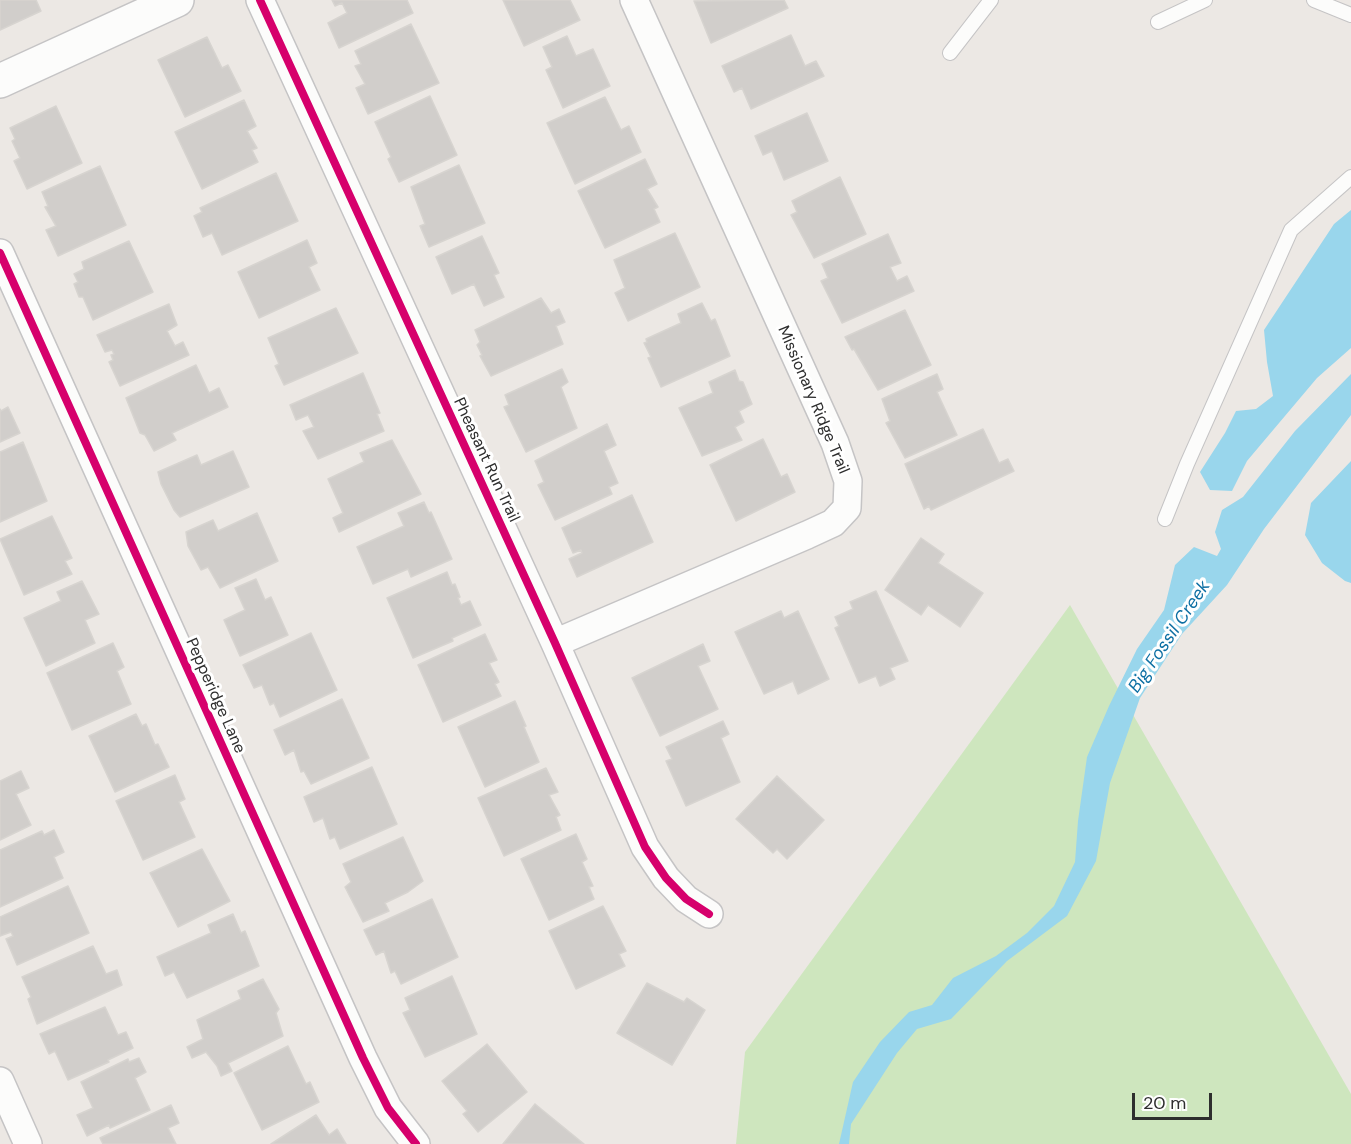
<!DOCTYPE html>
<html>
<head>
<meta charset="utf-8">
<style>
  body { margin:0 }
  #map { position:relative; width:1351px; height:1144px; overflow:hidden; background:#ece8e4; font-family:"DM Sans",sans-serif }
  canvas { display:block }
  .scale { position:absolute; left:1132px; top:1093px; width:80px; height:27px; box-sizing:border-box; border:3px solid #2e2e2e; border-top:0; padding-left:8px; font-size:18px; line-height:21px; white-space:nowrap; color:#2e2e2e; -webkit-text-stroke:4px #fff; paint-order:stroke }
</style>
</head>
<body>
<div id="map">
<canvas width="1351" height="1144"></canvas>
<div class="scale">20 m</div>
</div>
<script>
const context = document.querySelector('canvas').getContext('2d');
context.lineJoin = 'round';
function fillPath(path, color) {
  context.fillStyle = color;
  context.fill(path, 'evenodd');
}
function poly(rows) {
  const path = new Path2D();
  for (const r of rows) {
    path.moveTo(r[0], r[1]);
    for (let i = 2; i < r.length; i += 2) path.lineTo(r[i], r[i + 1]);
  }
  return path;
}
function trace(path, color, width, dash) {
  context.strokeStyle = color;
  context.lineWidth = width;
  context.lineCap = dash ? 'butt' : 'round';
  context.setLineDash(dash || []);
  context.stroke(path);
}
function write(font, color, halo, rows, align = 'center') {
  context.font = font + ' "DM Sans",sans-serif';
  context.lineWidth = 6;
  context.setLineDash([]);
  context.textBaseline = 'middle';
  context.strokeStyle = halo;
  context.fillStyle = color;
  for (const [text, x, y, turn = 0] of rows) {
    context.save();
    context.translate(x, y);
    context.rotate((+turn || 0) * Math.PI / 180);
    context.textAlign = isNaN(turn) ? turn : align;
    if (halo) context.strokeText(text, 0, 0);
    context.fillText(text, 0, 0);
    context.restore();
  }
}
fillPath(poly([
  [1070,605,1351,1094,1351,1144,736,1144,745,1052]
]), '#cee6be');
fillPath(poly([
  [1351,210,1351,348,1317,378,1247,461,1232,491,1210,490,1200,472,1225,433,1236,411,1256,409,1273,396,1267,362,1264,330,1334,224],
  [1351,374,1351,415,1264,529,1227,585,1182,634,1140,698,1110,783,1096,861,1067,916,1007,961,951,1019,917,1029,897,1053,851,1124,849,1144,839,1144,853,1082,880,1042,909,1012,932,1005,953,978,996,956,1027,933,1054,906,1075,862,1078,821,1087,757,1109,706,1137,649,1164,610,1175,565,1194,547,1217,556,1221,549,1215,532,1222,510,1243,497,1295,431],
  [1351,461,1351,583,1345,581,1322,563,1305,535,1311,503]
]), '#99d6ec');
const building = poly([
  [0,0,36,0,41,11,0,30,0,0],
  [332,0,407,0,413,13,339,48,328,23,347,13,342,3,335,6,332,0],
  [503,0,570,0,580,20,524,46,503,0],
  [784,0,788,8,711,43,694,1,784,0],
  [411,24,439,83,368,114,356,88,365,84,355,66,361,64,355,51,411,24],
  [791,35,805,66,816,61,824,76,751,109,742,88,734,92,722,66,791,35],
  [567,36,576,56,593,49,610,86,563,108,546,70,552,67,543,47,567,36],
  [207,37,222,68,228,65,241,91,185,117,158,60,207,37],
  [430,96,457,155,399,182,388,159,391,157,375,122,430,96],
  [605,97,621,130,629,126,641,152,575,184,547,123,605,97],
  [244,100,256,126,247,131,257,148,252,150,258,162,202,189,175,132,244,100],
  [56,106,82,163,27,189,14,161,20,158,12,141,15,139,10,128,56,106],
  [807,113,828,161,784,180,772,151,763,155,755,136,807,113],
  [645,159,657,184,647,189,658,207,654,209,660,222,605,248,578,191,645,159],
  [459,165,485,223,429,247,420,226,425,224,411,187,459,165],
  [100,166,126,225,58,256,46,230,56,226,45,207,48,206,42,192,100,166],
  [276,173,298,221,222,255,212,233,203,237,194,216,202,212,200,208,276,173],
  [840,177,866,234,814,258,791,215,797,212,792,201,840,177],
  [675,233,700,287,628,321,615,293,625,288,614,260,675,233],
  [888,234,901,263,890,267,897,281,907,276,914,291,842,323,821,281,828,278,822,264,888,234],
  [482,236,499,273,494,275,504,297,484,306,474,284,452,294,436,257,482,236],
  [307,240,317,263,309,267,320,290,259,318,238,272,307,240],
  [129,241,153,292,93,320,83,297,79,297,74,284,78,282,74,274,84,269,82,262,129,241],
  [541,298,551,313,559,309,565,322,556,326,563,344,491,376,480,356,482,355,477,345,480,342,475,330,541,298],
  [702,303,711,321,715,319,730,356,661,387,648,358,651,357,644,343,647,342,646,339,681,323,678,314,702,303],
  [169,304,177,325,167,331,175,346,183,342,189,355,120,386,109,362,113,360,111,355,114,354,112,350,105,352,97,335,169,304],
  [336,308,358,353,284,385,275,366,279,364,268,338,336,308],
  [905,310,931,365,878,390,854,349,852,350,845,337,905,310],
  [196,365,209,393,219,388,228,407,172,433,176,440,154,451,145,435,140,433,126,398,196,365],
  [562,369,568,382,561,387,577,428,526,452,504,407,509,405,505,395,562,369],
  [735,370,739,381,743,382,752,404,739,411,744,422,735,427,742,440,702,456,679,408,713,393,709,382,735,370],
  [363,373,380,413,377,414,384,431,318,459,303,431,314,427,308,415,296,420,290,405,363,373],
  [937,374,943,389,937,392,957,435,905,458,886,423,890,421,882,399,937,374],
  [8,407,20,433,0,442,0,409,1,411,8,407],
  [607,424,616,445,604,451,618,483,609,487,612,494,555,520,538,485,544,482,535,461,607,424],
  [983,429,999,463,1008,459,1014,471,931,510,929,506,924,509,905,464,983,429],
  [763,439,781,477,787,474,795,492,736,521,710,465,763,439],
  [392,440,421,494,339,532,333,518,343,513,328,479,364,462,360,453,392,440],
  [23,442,47,501,0,522,0,452,23,442],
  [233,451,249,487,180,517,174,510,161,484,158,472,197,455,201,465,233,451],
  [632,495,653,542,577,577,569,559,582,553,581,550,573,553,562,528,632,495],
  [424,502,429,513,431,512,452,559,411,577,408,569,373,584,357,547,404,526,398,513,424,502],
  [257,513,278,561,220,588,208,567,201,570,188,546,186,532,213,520,218,531,257,513],
  [52,516,72,558,65,561,72,574,24,595,0,539,52,516],
  [921,538,944,554,938,563,983,593,960,627,928,605,921,615,885,590,921,538],
  [447,572,452,585,455,584,460,597,458,598,461,605,470,601,481,625,452,638,453,641,413,658,387,598,447,572],
  [256,579,265,600,271,597,288,635,240,656,224,620,245,610,235,588,256,579],
  [82,581,99,614,85,620,95,643,46,666,24,618,61,601,57,592,82,581],
  [876,591,908,661,890,668,895,679,880,686,876,676,859,683,835,628,839,626,835,617,853,609,850,602,876,591],
  [781,611,784,618,798,611,829,679,798,694,793,681,764,694,735,632,781,611],
  [311,633,337,690,280,717,274,703,270,705,262,685,254,688,243,665,311,633],
  [485,634,497,660,489,663,499,682,495,684,501,696,443,722,418,665,485,634],
  [113,643,124,667,117,671,131,704,72,730,47,673,113,643],
  [703,644,710,661,698,666,718,709,660,736,632,678,703,644],
  [342,699,369,758,311,784,304,771,301,772,294,750,285,755,274,730,342,699],
  [515,701,526,726,524,727,539,762,485,787,458,727,515,701],
  [136,714,142,726,146,724,155,745,158,744,169,767,115,792,89,736,136,714],
  [723,721,729,734,721,738,740,782,686,806,666,761,672,759,666,747,723,721],
  [372,767,397,824,340,849,335,837,330,839,323,818,314,822,304,797,372,767],
  [546,768,558,792,549,795,560,815,556,817,561,830,504,856,478,798,546,768],
  [21,771,29,788,16,794,31,825,0,840,0,781,21,771],
  [175,775,185,799,179,802,195,837,143,860,116,801,175,775],
  [777,776,824,820,787,859,777,849,773,853,736,819,777,776],
  [54,830,64,852,54,857,63,878,0,907,0,850,42,831,44,835,54,830],
  [576,834,587,859,582,862,593,886,589,887,594,899,549,920,521,859,576,834],
  [403,837,423,881,408,892,385,903,389,911,363,922,345,887,351,882,343,864,403,837],
  [202,849,230,901,178,927,150,873,202,849],
  [68,886,89,933,17,965,6,939,13,936,11,932,0,936,0,917,68,886],
  [432,899,458,957,401,984,395,971,391,973,384,951,376,955,364,930,432,899],
  [603,906,626,951,619,954,625,966,576,989,549,931,603,906],
  [233,914,241,933,245,931,259,966,187,998,174,972,165,976,157,957,211,933,208,925,233,914],
  [93,946,106,974,117,970,122,985,37,1024,28,999,31,997,22,977,93,946],
  [452,976,477,1034,425,1057,403,1013,410,1010,405,998,452,976],
  [263,979,279,1009,276,1013,283,1036,228,1063,232,1071,221,1076,217,1066,206,1052,192,1058,187,1047,203,1039,197,1020,241,999,238,991,263,979],
  [647,983,684,1002,687,998,705,1010,672,1065,617,1033,647,983],
  [105,1007,118,1035,126,1032,133,1048,108,1060,109,1062,68,1080,55,1051,49,1054,40,1034,105,1007],
  [487,1044,527,1092,478,1132,463,1114,467,1111,442,1081,487,1044],
  [288,1046,306,1084,310,1082,319,1102,262,1130,234,1073,288,1046],
  [139,1058,146,1072,135,1078,150,1110,110,1128,109,1125,87,1136,77,1115,93,1108,81,1082,128,1059,129,1062,139,1058],
  [535,1104,584,1144,503,1144,535,1104],
  [171,1105,179,1123,168,1128,176,1144,103,1144,100,1138,171,1105],
  [316,1115,329,1135,337,1129,346,1144,271,1144,316,1115]
]);
fillPath(building, '#d1cecb');
trace(building, '#d7d4d0', 1.5);
const lane = poly([
  [1314,0,1351,15],
  [1158,22,1205,0],
  [950,53,991,0],
  [1165,519,1187,464,1291,230,1351,177]
]);
const street = poly([
  [260,0,555,643,645,847,666,878,686,899,709,914],
  [0,253,363,1058,388,1108,416,1144],
  [555,643,807,535,833,523,847,508,848,481,835,443,634,0],
  [0,1081,28,1144]
]);
const secondary = poly([
  [0,81,177,0]
]);
trace(lane, '#c5c4c5', 16);
trace(street, '#c5c4c5', 30);
trace(secondary, '#c5c4c5', 36);
trace(lane, '#fcfcfb', 14);
trace(street, '#fcfcfb', 27);
trace(secondary, '#fcfcfb', 33);
trace(poly([
  [260,0,555,643,645,847,666,878,686,899,709,914],
  [0,253,363,1058,388,1108,416,1144]
]), '#d6006c', 8);
write('16px', '#2e2e2e', '#fff', [
  ["Missionary Ridge Trail",813,400,67],
  ["Pheasant Run Trail",486,460,65],
  ["Pepperidge Lane",215,696,66]
]);
write('italic 18px', '#0d6fa3', '#fff', [
  ["Big Fossil Creek",1170,637,-56]
]);
</script>
</body>
</html>
